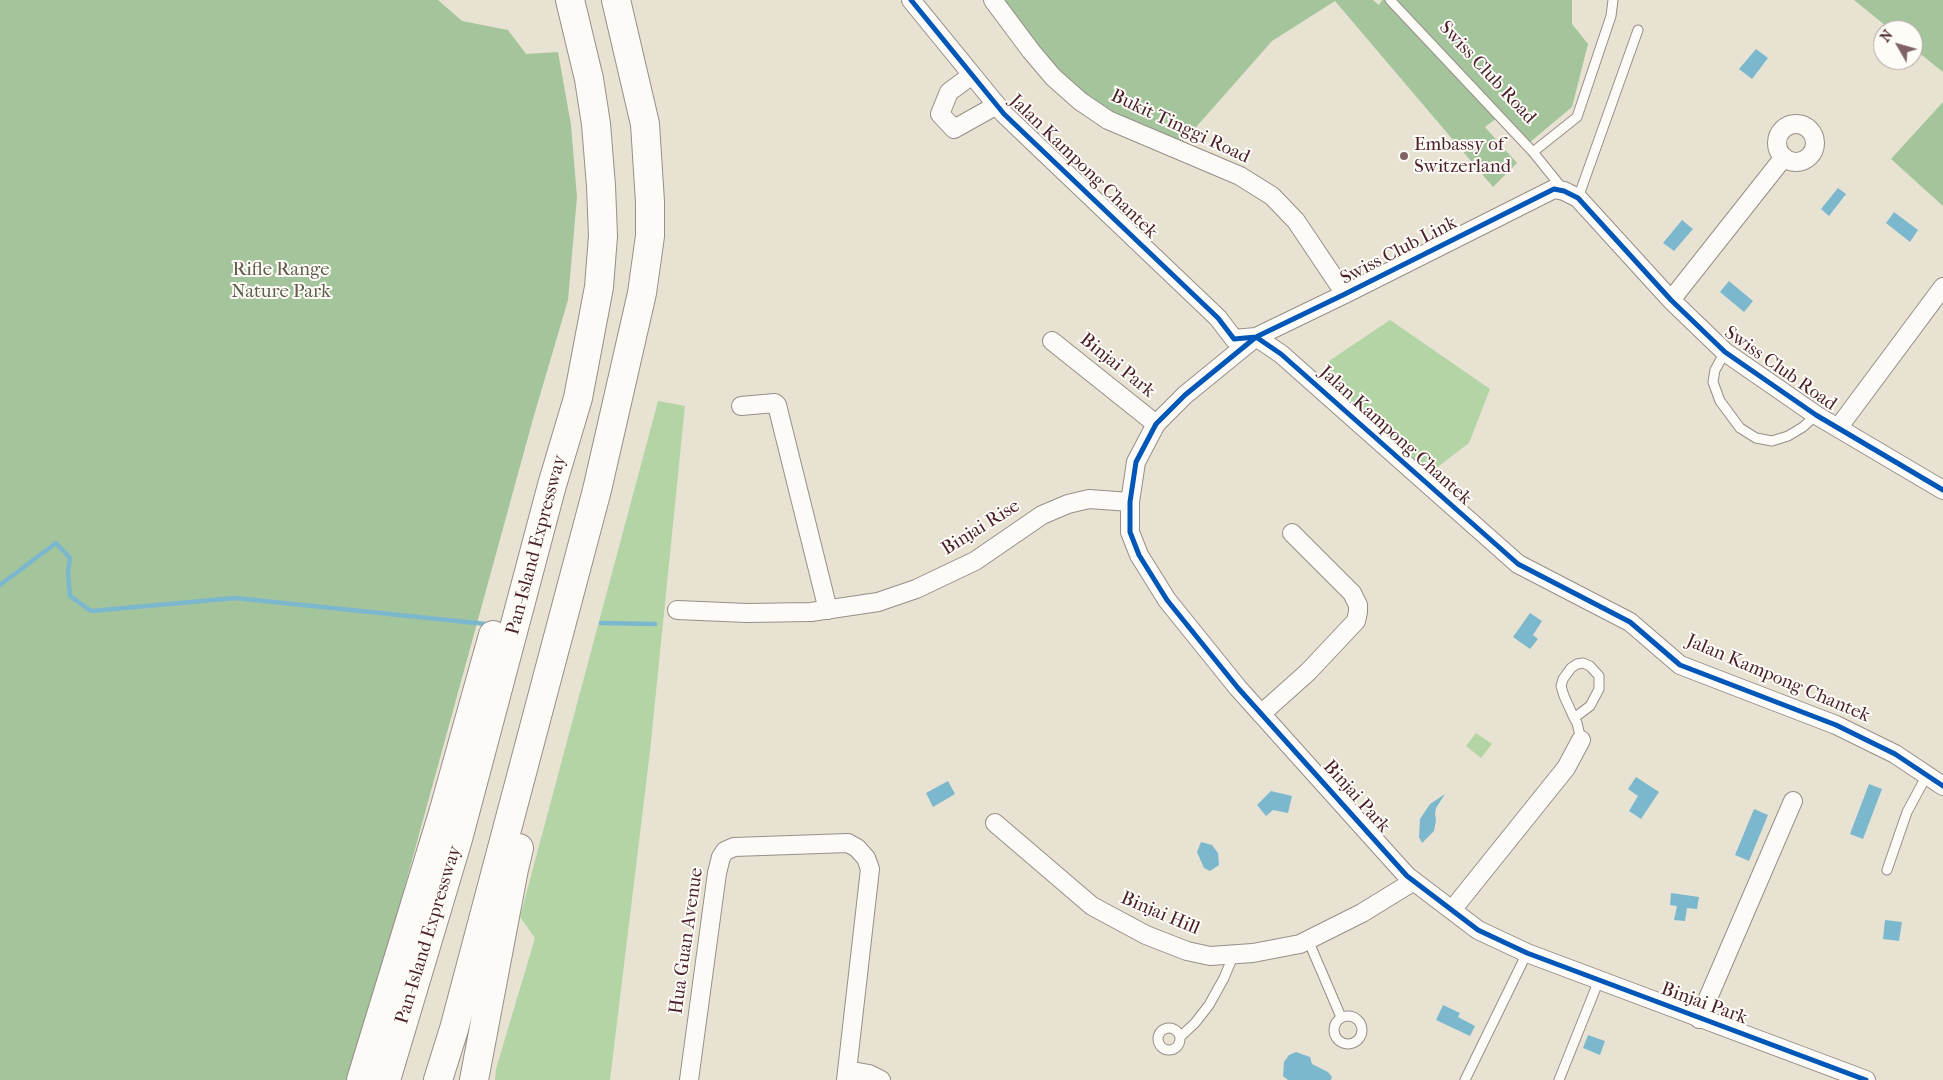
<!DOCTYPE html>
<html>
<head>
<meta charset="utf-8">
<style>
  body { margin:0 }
  #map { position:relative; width:1943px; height:1080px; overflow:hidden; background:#e8e2d2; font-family:"IM FELL French Canon",serif }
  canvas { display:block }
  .north { position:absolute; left:1873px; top:20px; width:50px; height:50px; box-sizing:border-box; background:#fdfcf7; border:1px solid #b5a4a5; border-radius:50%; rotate:308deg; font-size:14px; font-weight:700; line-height:20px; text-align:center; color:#4a1f2b }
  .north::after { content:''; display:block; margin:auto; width:18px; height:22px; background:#816365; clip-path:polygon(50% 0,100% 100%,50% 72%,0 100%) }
</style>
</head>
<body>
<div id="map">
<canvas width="1943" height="1080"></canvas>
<div class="north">N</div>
</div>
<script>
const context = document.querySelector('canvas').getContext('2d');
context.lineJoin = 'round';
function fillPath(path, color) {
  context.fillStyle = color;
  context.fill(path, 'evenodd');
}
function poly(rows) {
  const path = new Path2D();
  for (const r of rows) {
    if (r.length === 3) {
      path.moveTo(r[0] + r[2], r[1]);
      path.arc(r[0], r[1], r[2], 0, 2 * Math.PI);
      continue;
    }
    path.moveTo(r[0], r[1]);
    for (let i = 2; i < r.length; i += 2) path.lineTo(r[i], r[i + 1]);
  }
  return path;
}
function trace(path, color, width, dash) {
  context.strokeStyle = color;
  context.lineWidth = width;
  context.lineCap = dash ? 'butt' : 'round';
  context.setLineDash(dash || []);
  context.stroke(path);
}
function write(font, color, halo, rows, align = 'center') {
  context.font = font + ' "IM FELL French Canon",serif';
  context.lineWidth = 4;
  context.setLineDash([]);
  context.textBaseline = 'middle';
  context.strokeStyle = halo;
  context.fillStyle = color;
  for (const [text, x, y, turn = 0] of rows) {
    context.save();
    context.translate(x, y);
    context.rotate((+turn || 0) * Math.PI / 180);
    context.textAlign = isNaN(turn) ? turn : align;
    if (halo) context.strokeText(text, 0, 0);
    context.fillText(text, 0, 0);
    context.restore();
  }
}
fillPath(poly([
  [1390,320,1490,389,1469,443,1431,472,1325,387,1329,361],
  [658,401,685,406,650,751,610,1080,495,1080,496,1069,535,938,520,917],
  [1476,733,1492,744,1481,758,1466,746]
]), '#b3d4a5');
fillPath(poly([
  [0,0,438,0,462,21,508,30,526,54,558,52,571,125,577,197,568,300,533,419,381,973,346,1080,0,1080],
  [1003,0,1373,0,1379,5,1382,0,1572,0,1572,24,1588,44,1572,107,1523,148,1498,117,1485,127,1517,163,1493,187,1335,1,1272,41,1182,143,1102,108,1049,63],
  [1854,0,1943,0,1943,72,1913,48,1913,30,1891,30],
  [1943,102,1943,206,1891,159]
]), '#a4c49c');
fillPath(poly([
  [1756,49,1768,58,1752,79,1739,69],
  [1838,188,1846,194,1829,216,1821,209],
  [1894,212,1918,230,1910,242,1886,223],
  [1682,220,1693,229,1674,251,1663,243],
  [1729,281,1753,301,1744,312,1720,292],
  [1530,613,1542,621,1533,635,1538,639,1530,649,1513,637],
  [1636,777,1659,792,1641,819,1629,811,1638,796,1628,789],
  [948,781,955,794,933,807,926,793],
  [1869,784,1882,789,1863,839,1850,834],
  [1271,791,1292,796,1288,813,1273,810,1266,816,1257,805],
  [1445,794,1436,808,1435,814,1436,820,1434,831,1422,843,1419,837,1420,819,1430,804],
  [1754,809,1768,815,1749,861,1735,855],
  [1201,842,1212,845,1218,853,1219,865,1210,871,1204,868,1197,852],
  [1671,893,1699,897,1697,909,1687,908,1685,921,1674,920,1677,906,1670,905],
  [1885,920,1902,922,1899,941,1883,939],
  [1443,1005,1460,1013,1458,1017,1475,1026,1470,1036,1436,1020],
  [1588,1035,1605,1041,1600,1055,1583,1048],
  [1296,1052,1310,1057,1312,1064,1328,1072,1332,1077,1331,1080,1288,1080,1283,1076,1284,1062,1289,1055]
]), '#7cb8cd');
trace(poly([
  [0,585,56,543,70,558,68,572,70,596,91,611,235,598,486,624],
  [601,623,655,624]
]), '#7cb8cd', 4.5);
const lane = poly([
  [1390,0,1533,152,1562,188],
  [1533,152,1577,117,1611,16,1613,0],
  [1578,198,1638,30],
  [1725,352,1715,370,1713,382,1720,401,1740,428,1756,438,1772,441,1788,436,1803,427,1816,415],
  [1574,718,1590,706,1599,689,1599,676,1590,666,1583,663,1577,664,1571,668,1563,679,1561,686,1564,696,1570,709,1574,718,1577,723,1581,740],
  [1887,870,1907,812,1927,775],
  [1308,940,1341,1017],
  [1348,1030,14],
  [1169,1039,11],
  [1180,1037,1195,1023,1209,1005,1224,978,1234,954],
  [1465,1080,1527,953],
  [1559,1080,1599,980]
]);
const street = poly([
  [911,0,1004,114,1218,318,1234,339,1256,337,1281,354,1518,564,1630,622,1680,665,1836,725,1895,754,1943,786],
  [993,0,1031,51,1053,77,1080,101,1108,120,1240,176,1272,196,1296,221,1345,294],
  [972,75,949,92,940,114,954,129,997,105],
  [1796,143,19],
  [1671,300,1784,157],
  [1052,341,1156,424],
  [741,406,775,403,777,405,828,610],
  [1838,428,1943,287],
  [677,610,747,613,811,612,878,602,916,589,975,561,1042,515,1068,504,1089,499,1130,502],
  [1261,714,1308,672,1356,621,1358,612,1358,605,1352,593,1292,533],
  [995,823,1092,906,1146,935,1187,951,1210,956,1253,953,1300,944,1362,913,1414,881],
  [1452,910,1566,768,1581,740],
  [1699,1019,1793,801],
  [847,1070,869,1074,881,1080],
  [689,1080,717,873,721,857,725,851,734,847,848,843,857,848,866,858,870,869,846,1080],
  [1866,1080,1527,953,1478,930,1407,876,1238,688,1167,600,1139,555,1130,532,1130,502,1136,462,1156,424,1185,395,1256,337,1345,294,1554,189,1564,191,1578,198,1671,300,1725,352,1816,415,1943,490]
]);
const highway = poly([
  [361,1080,443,813,493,635],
  [386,1080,458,839,552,485,578,398,599,287,603,236,601,186,596,124,589,79,570,0],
  [438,1080,454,1029,597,490,642,293,650,236,650,202,645,124,616,0],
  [474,1080,514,869,519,848]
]);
trace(lane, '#988e88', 11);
trace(street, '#988e88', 20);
trace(highway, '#988e88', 30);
trace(lane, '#fcfbf8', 9);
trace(street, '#fcfbf8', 18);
trace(highway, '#fcfbf8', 28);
trace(poly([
  [911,0,1004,114,1218,318,1234,339,1256,337,1281,354,1518,564,1630,622,1680,665,1836,725,1895,754,1943,786],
  [1866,1080,1527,953,1478,930,1407,876,1238,688,1167,600,1139,555,1130,532,1130,502,1136,462,1156,424,1185,395,1256,337,1345,294,1554,189,1564,191,1578,198,1671,300,1725,352,1816,415,1943,490]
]), '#0057b8', 5);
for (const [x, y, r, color] of [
  [1404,156,5,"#816365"]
]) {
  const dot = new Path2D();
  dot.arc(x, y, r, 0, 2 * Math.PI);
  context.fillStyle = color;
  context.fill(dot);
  trace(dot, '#fdfcf7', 2);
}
write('19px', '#4a1f2b', '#fdfcf7', [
  ["Swiss Club Road",1487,73,47],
  ["Bukit Tinggi Road",1180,127,25],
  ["Jalan Kampong Chantek",1083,167,44],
  ["Swiss Club Link",1399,251,-27],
  ["Binjai Park",1117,366,39],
  ["Swiss Club Road",1780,369,35],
  ["Jalan Kampong Chantek",1395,436,42],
  ["Binjai Rise",981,528,-32],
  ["Pan-Island Expressway",537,545,-75],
  ["Jalan Kampong Chantek",1778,679,23],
  ["Binjai Park",1356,797,48],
  ["Binjai Hill",1160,914,23],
  ["Pan-Island Expressway",429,935,-73],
  ["Hua Guan Avenue",687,941,-82],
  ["Binjai Park",1704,1004,20]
]);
write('19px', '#4a1f2b', '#fdfcf7', [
  ["Embassy of",1414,145],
  ["Switzerland",1414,167]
], 'left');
write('19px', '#5f5a49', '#fdfcf7', [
  ["Rifle Range",281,270],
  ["Nature Park",281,292]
]);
</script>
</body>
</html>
